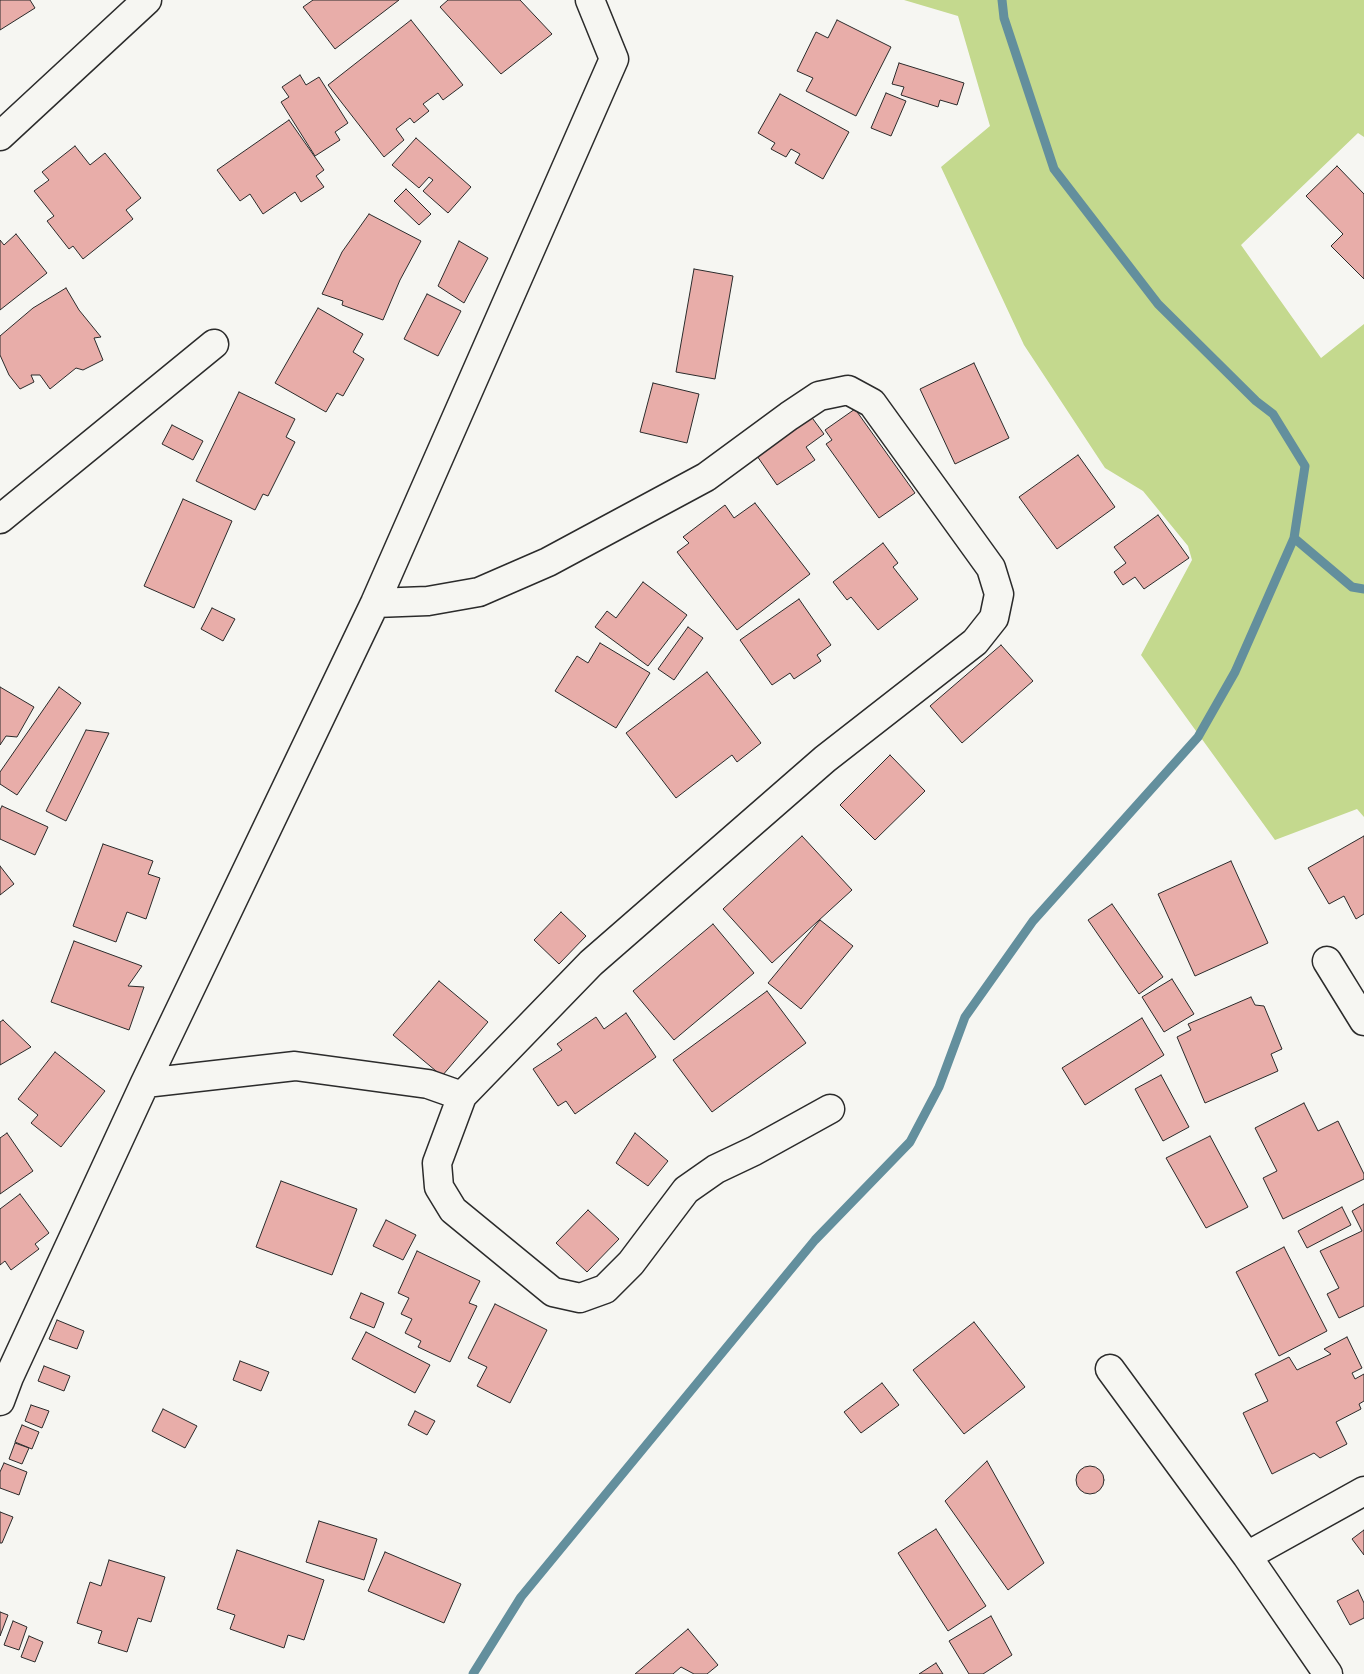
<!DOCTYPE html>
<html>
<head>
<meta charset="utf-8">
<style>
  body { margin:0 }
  canvas { display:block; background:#f6f6f2 }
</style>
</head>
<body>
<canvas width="1364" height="1674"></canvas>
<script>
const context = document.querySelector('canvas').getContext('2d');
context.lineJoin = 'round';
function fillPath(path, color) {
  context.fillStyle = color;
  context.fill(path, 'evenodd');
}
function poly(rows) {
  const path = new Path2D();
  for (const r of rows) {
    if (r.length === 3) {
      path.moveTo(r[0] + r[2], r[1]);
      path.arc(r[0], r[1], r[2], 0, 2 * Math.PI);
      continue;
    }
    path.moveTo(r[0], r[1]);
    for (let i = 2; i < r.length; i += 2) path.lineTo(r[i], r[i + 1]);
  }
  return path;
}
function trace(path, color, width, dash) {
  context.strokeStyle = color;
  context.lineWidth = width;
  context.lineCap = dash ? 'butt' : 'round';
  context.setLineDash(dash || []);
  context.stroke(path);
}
fillPath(poly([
  [904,0,1364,0,1364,137,1358,133,1241,245,1321,358,1364,324,1364,817,1357,809,1275,840,1141,655,1192,560,1188,546,1143,491,1105,468,1024,345,941,167,990,126,958,16]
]), '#c4d98e');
trace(poly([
  [1294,538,1352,587,1364,589],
  [473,1674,521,1597,815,1240,910,1142,939,1087,965,1017,1033,921,1198,737,1235,672,1294,538,1305,466,1273,414,1256,401,1158,304,1054,169,1004,18,1002,0]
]), '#638f9d', 9);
const building = poly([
  [0,0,30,0,35,8,0,30,0,0],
  [313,0,399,0,335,49,303,7,313,0],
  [448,0,520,0,552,34,501,74,440,7,448,0],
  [411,20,463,85,443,100,438,93,423,104,429,111,414,123,410,118,396,129,404,140,384,157,328,85,411,20],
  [837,20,891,47,856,116,806,91,813,78,797,71,816,32,828,38,837,20],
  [899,63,964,83,957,105,940,100,938,107,901,95,904,87,892,84,899,63],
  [300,75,306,85,319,77,348,123,335,132,340,140,315,156,281,102,289,97,282,87,300,75],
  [886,93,906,101,891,136,871,128,886,93],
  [780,94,849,132,823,179,795,163,800,154,791,149,786,157,771,149,775,143,758,133,780,94],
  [289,120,324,170,316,176,324,187,301,202,295,192,263,214,250,194,240,201,217,170,289,120],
  [416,138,471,187,448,213,423,191,433,180,429,177,419,188,392,165,416,138],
  [75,146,90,165,105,153,141,198,126,210,133,219,83,259,73,246,69,249,47,221,54,216,34,191,49,180,42,172,75,146],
  [1337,166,1364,194,1364,279,1331,246,1343,234,1306,196,1337,166],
  [406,189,431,214,419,225,394,201,406,189],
  [369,214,421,241,400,280,383,320,342,305,343,301,322,294,342,252,369,214],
  [16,234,47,273,0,310,0,240,4,245,16,234],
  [459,241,488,258,464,303,438,286,459,241],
  [694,269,733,276,715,379,676,372,694,269],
  [66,288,79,310,101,337,94,338,103,360,83,370,76,368,50,389,40,375,31,375,34,382,20,389,9,375,0,355,0,336,33,308,66,288],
  [427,294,461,311,438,356,404,339,427,294],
  [318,308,363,334,353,352,364,359,343,396,337,393,326,412,275,383,318,308],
  [974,363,1009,438,955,464,920,389,974,363],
  [653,383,699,394,687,443,640,432,653,383],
  [239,392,295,419,286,437,295,442,268,496,263,494,255,510,196,481,239,392],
  [855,409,915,493,879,518,826,444,832,440,825,430,855,409],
  [810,415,824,434,806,447,815,460,777,485,755,453,810,415],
  [172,425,203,441,193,460,162,444,172,425],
  [1078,455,1115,507,1057,549,1019,497,1078,455],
  [183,499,232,521,194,608,144,586,183,499],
  [755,503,810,574,737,630,677,552,689,543,683,537,725,505,734,518,755,503],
  [1158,515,1189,558,1144,589,1135,577,1123,585,1114,572,1126,563,1114,547,1158,515],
  [883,543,898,563,893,567,918,599,878,630,851,597,847,600,833,582,883,543],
  [643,582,687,615,648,666,595,627,607,611,616,618,643,582],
  [799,599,831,645,817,655,821,661,794,679,790,673,772,685,740,640,799,599],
  [212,608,235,619,223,641,201,629,212,608],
  [688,627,703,638,674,680,658,669,688,627],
  [600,643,650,673,616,728,555,691,577,656,588,663,600,643],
  [1001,645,1033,681,962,743,930,706,1001,645],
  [707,672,761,743,737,762,732,755,676,798,626,733,707,672],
  [0,687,34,707,17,737,6,736,0,745,0,687],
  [59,687,81,703,17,795,0,784,0,772,59,687],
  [86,730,109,733,66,821,46,811,86,730],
  [890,755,925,791,875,840,840,805,890,755],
  [2,806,48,827,35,855,0,839,0,810,2,806],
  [802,836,852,890,772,963,723,909,802,836],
  [1364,836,1364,914,1356,919,1344,896,1329,904,1308,868,1364,836],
  [103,844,153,861,148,874,160,878,146,919,127,912,116,942,73,926,103,844],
  [1231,861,1268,943,1195,976,1158,894,1231,861],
  [0,866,14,884,0,895,0,866],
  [1112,904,1163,977,1139,994,1088,920,1112,904],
  [561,912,586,936,559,964,534,940,561,912],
  [820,920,853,946,801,1009,768,983,820,920],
  [713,924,754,973,674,1040,633,991,713,924],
  [74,941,142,966,128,986,144,987,129,1030,51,1002,74,941],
  [1172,979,1194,1014,1164,1032,1142,997,1172,979],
  [439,981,488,1022,442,1076,393,1035,439,981],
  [767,991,806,1043,712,1112,673,1060,767,991],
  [1251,997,1255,1005,1264,1006,1282,1049,1271,1054,1278,1071,1205,1103,1177,1037,1191,1030,1188,1024,1251,997],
  [626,1013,656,1057,575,1114,566,1101,558,1106,533,1069,562,1050,557,1044,596,1017,604,1029,626,1013],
  [1142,1018,1164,1055,1085,1105,1062,1068,1142,1018],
  [3,1020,31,1047,0,1065,0,1022,3,1020],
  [55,1052,105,1091,61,1147,31,1123,38,1115,18,1099,55,1052],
  [1161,1075,1189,1127,1163,1141,1135,1089,1161,1075],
  [1304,1103,1318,1131,1338,1121,1364,1174,1364,1179,1283,1219,1263,1178,1277,1171,1255,1128,1304,1103],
  [7,1133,33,1171,0,1194,0,1138,7,1133],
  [635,1133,668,1161,648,1186,616,1163,635,1133],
  [1210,1136,1248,1207,1206,1228,1166,1158,1210,1136],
  [281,1181,357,1209,332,1275,256,1247,281,1181],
  [20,1194,49,1233,35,1244,39,1249,11,1270,5,1261,0,1265,0,1209,20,1194],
  [1364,1204,1364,1306,1339,1318,1327,1294,1339,1288,1320,1251,1362,1231,1352,1211,1364,1204],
  [1342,1207,1351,1225,1307,1248,1298,1231,1342,1207],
  [588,1210,619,1239,587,1272,556,1243,588,1210],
  [386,1220,416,1235,403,1260,373,1246,386,1220],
  [1284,1247,1327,1331,1279,1356,1236,1272,1284,1247],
  [417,1251,480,1281,469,1303,477,1306,450,1362,418,1347,421,1341,405,1333,412,1319,401,1314,409,1298,398,1293,417,1251],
  [361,1293,384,1303,374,1328,350,1318,361,1293],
  [495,1304,547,1330,510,1403,477,1386,487,1367,468,1358,495,1304],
  [57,1320,84,1331,77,1349,49,1339,57,1320],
  [974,1322,1025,1387,964,1434,913,1370,974,1322],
  [366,1332,430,1365,415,1393,352,1359,366,1332],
  [1347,1337,1362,1368,1352,1373,1355,1379,1364,1374,1364,1401,1359,1404,1361,1409,1336,1422,1347,1444,1320,1458,1314,1453,1272,1474,1243,1413,1268,1401,1255,1374,1289,1357,1297,1370,1331,1354,1324,1349,1347,1337],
  [240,1361,269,1372,261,1391,233,1380,240,1361],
  [44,1366,70,1376,64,1391,38,1381,44,1366],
  [882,1383,899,1405,861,1433,844,1412,882,1383],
  [31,1405,49,1411,42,1428,25,1421,31,1405],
  [163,1409,197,1426,185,1448,152,1431,163,1409],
  [415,1411,435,1421,427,1435,408,1425,415,1411],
  [22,1425,39,1432,32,1449,15,1442,22,1425],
  [15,1443,29,1448,22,1464,9,1459,15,1443],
  [987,1461,1044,1563,1008,1590,945,1501,987,1461],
  [4,1463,27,1472,19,1495,0,1488,0,1472,4,1463],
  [1090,1480,14],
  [0,1512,13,1517,2,1543,0,1543,0,1512],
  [319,1521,377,1539,364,1580,306,1562,319,1521],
  [936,1529,986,1606,948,1631,898,1553,936,1529],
  [1364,1530,1364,1555,1352,1539,1364,1530],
  [237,1550,324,1580,304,1640,288,1635,284,1648,230,1629,235,1615,217,1609,237,1550],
  [385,1552,461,1584,444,1623,368,1591,385,1552],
  [109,1560,165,1577,151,1622,138,1618,127,1652,98,1643,102,1631,77,1623,90,1582,101,1586,109,1560],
  [1358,1590,1364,1603,1364,1618,1350,1625,1337,1601,1358,1590],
  [0,1612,8,1615,0,1636,0,1612],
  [991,1616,1012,1655,983,1674,969,1674,949,1641,991,1616],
  [13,1621,27,1627,19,1650,4,1645,13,1621],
  [688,1629,718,1665,707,1674,694,1674,681,1667,673,1674,635,1674,688,1629],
  [29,1636,43,1642,35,1662,21,1657,29,1636],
  [936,1663,943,1674,919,1674,936,1663]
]);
fillPath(building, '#e8ada9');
trace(building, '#2b2b2b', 1);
const minor = poly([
  [0,136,147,0],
  [0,519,214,344],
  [375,603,428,601,479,592,548,562,706,477,789,416,819,396,848,390,872,403,991,568,999,594,994,618,975,642,825,759,591,963,462,1096,437,1163,439,1187,453,1210,553,1292,580,1298,605,1289,631,1263,686,1190,716,1169,754,1151,830,1109],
  [1327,961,1364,1021],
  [145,1083,295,1066,428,1084,462,1096],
  [1110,1369,1247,1556,1328,1674],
  [0,1401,9,1377,145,1083,375,603,614,59,590,0],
  [1247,1556,1364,1491]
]);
trace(minor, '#2b2b2b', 31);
trace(minor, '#f6f6f2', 28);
</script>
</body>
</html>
